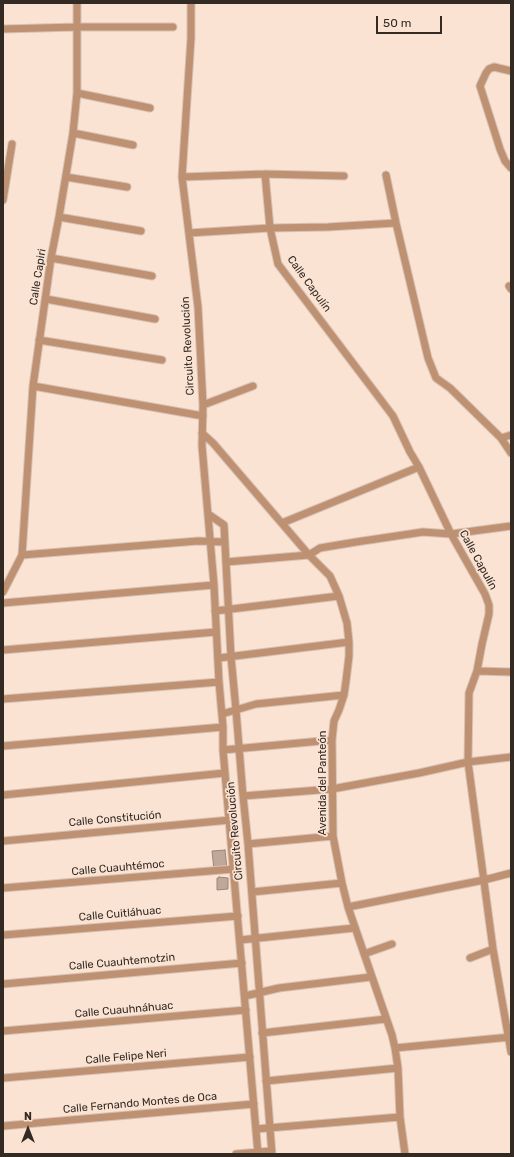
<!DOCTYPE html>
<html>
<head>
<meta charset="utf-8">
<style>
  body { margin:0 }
  #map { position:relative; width:514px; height:1157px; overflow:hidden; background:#fbe3d3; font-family:Rubik,sans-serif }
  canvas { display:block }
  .frame { position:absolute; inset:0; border:4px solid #332a24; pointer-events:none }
  .north { position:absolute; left:8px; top:1109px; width:40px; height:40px; -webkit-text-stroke:3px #fbe3d3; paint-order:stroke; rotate:0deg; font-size:11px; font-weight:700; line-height:16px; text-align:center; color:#332a24 }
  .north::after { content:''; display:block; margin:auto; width:14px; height:18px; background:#332a24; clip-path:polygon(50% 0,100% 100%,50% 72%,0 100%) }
  .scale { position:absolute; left:376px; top:16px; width:66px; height:18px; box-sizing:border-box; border:2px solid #332a24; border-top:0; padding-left:5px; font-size:12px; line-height:14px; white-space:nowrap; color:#332a24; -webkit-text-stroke:3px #fbe3d3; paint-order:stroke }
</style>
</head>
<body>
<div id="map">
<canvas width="514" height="1157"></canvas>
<div class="frame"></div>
<div class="north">N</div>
<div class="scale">50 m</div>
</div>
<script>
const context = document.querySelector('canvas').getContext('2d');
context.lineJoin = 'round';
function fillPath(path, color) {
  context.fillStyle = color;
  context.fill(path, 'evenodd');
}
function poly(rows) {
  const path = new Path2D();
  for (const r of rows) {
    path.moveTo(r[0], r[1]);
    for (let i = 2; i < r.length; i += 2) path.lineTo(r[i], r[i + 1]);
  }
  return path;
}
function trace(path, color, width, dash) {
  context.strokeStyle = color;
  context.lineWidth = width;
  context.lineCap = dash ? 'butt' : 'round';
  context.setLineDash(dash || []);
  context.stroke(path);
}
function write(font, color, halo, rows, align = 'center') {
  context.font = font + ' Rubik,sans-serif';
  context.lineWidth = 3.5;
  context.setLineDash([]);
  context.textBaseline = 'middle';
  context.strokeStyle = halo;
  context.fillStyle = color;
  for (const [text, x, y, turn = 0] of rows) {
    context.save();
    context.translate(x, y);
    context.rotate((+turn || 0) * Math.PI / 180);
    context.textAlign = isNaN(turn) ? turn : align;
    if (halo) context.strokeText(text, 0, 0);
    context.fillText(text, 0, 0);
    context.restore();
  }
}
const building = poly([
  [225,850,227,869,214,870,212,851,225,850],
  [219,877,228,878,228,889,217,890,217,878,219,878,219,877]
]);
fillPath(building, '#bfa899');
trace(building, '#9b8576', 1);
const minor = poly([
  [191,3,191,38,182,177,198,307,203,405,202,446,214,585,219,682,223,727,223,750,258,1154],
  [3,29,77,27,173,27],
  [511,71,494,67,489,69,486,73,480,86,500,149,505,161,511,168],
  [77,93,150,108],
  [73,133,133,145],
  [265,174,270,228,278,264,393,416,410,452,419,467,451,534,485,594,489,605,489,614,482,644,477,671,469,693,468,762,493,949,511,1052],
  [386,175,396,223,428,358,436,378,450,388,501,438,511,453],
  [66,177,127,187],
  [182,177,265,174,344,176],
  [3,200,12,144],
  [59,217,141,231],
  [189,233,270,228,328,227,396,223],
  [51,258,152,276],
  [509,286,511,289],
  [46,299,155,319],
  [39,340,162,360],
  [33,386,203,416],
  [203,405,253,386],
  [202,433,213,443,309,555,330,576,339,596,347,623,349,642,349,656,346,681,344,695,339,710,334,721,332,740,333,836,342,883,348,907,392,1035,395,1048,398,1068,400,1117,405,1154],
  [501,438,511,435],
  [208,514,224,525,231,657,236,710,243,796,248,844,272,1154],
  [282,523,419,467],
  [22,555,198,541,225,542],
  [226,562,309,555,320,548,356,542,423,532,451,534,511,526],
  [3,592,22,555,33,386,51,258,59,217,73,133,77,93,77,3],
  [3,603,214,585],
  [215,611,339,596],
  [3,650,216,632],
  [219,658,349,642],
  [477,671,511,672],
  [3,699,219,682],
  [222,714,256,704,344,695],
  [3,746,223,727],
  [223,750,332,740],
  [3,795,225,773],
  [243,796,332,789,419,773,468,762,511,757],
  [3,841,230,820],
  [248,844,333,836],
  [3,888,234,869],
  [252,892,342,883],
  [348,907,484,880,511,873],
  [3,935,238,916],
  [240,940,354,928],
  [364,954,392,944],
  [470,958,493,949],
  [3,984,242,963],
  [245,996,279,988,371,977],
  [3,1031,246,1010],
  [262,1033,386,1019],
  [395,1048,511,1037],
  [3,1078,250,1057],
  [266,1081,398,1068],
  [3,1126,254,1104],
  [256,1129,400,1117],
  [236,1154,271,1151]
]);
trace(minor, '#d7c2b4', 9);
trace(minor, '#be9173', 7);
write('11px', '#332a24', '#fbe3d3', [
  ["Calle Capiri",38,277,-81],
  ["Calle Capulín",309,284,54],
  ["Circuito Revolución",188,346,-93],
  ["Calle Capulín",478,560,61],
  ["Avenida del Panteón",323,783,-90],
  ["Calle Constitución",115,819,-5],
  ["Circuito Revolución",235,831,-95],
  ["Calle Cuauhtémoc",118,868,-5],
  ["Calle Cuitláhuac",120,914,-5],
  ["Calle Cuauhtemotzin",122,962,-5],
  ["Calle Cuauhnáhuac",124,1010,-5],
  ["Calle Felipe Neri",126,1057,-5],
  ["Calle Fernando Montes de Oca",140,1103,-5]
]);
</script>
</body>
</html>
